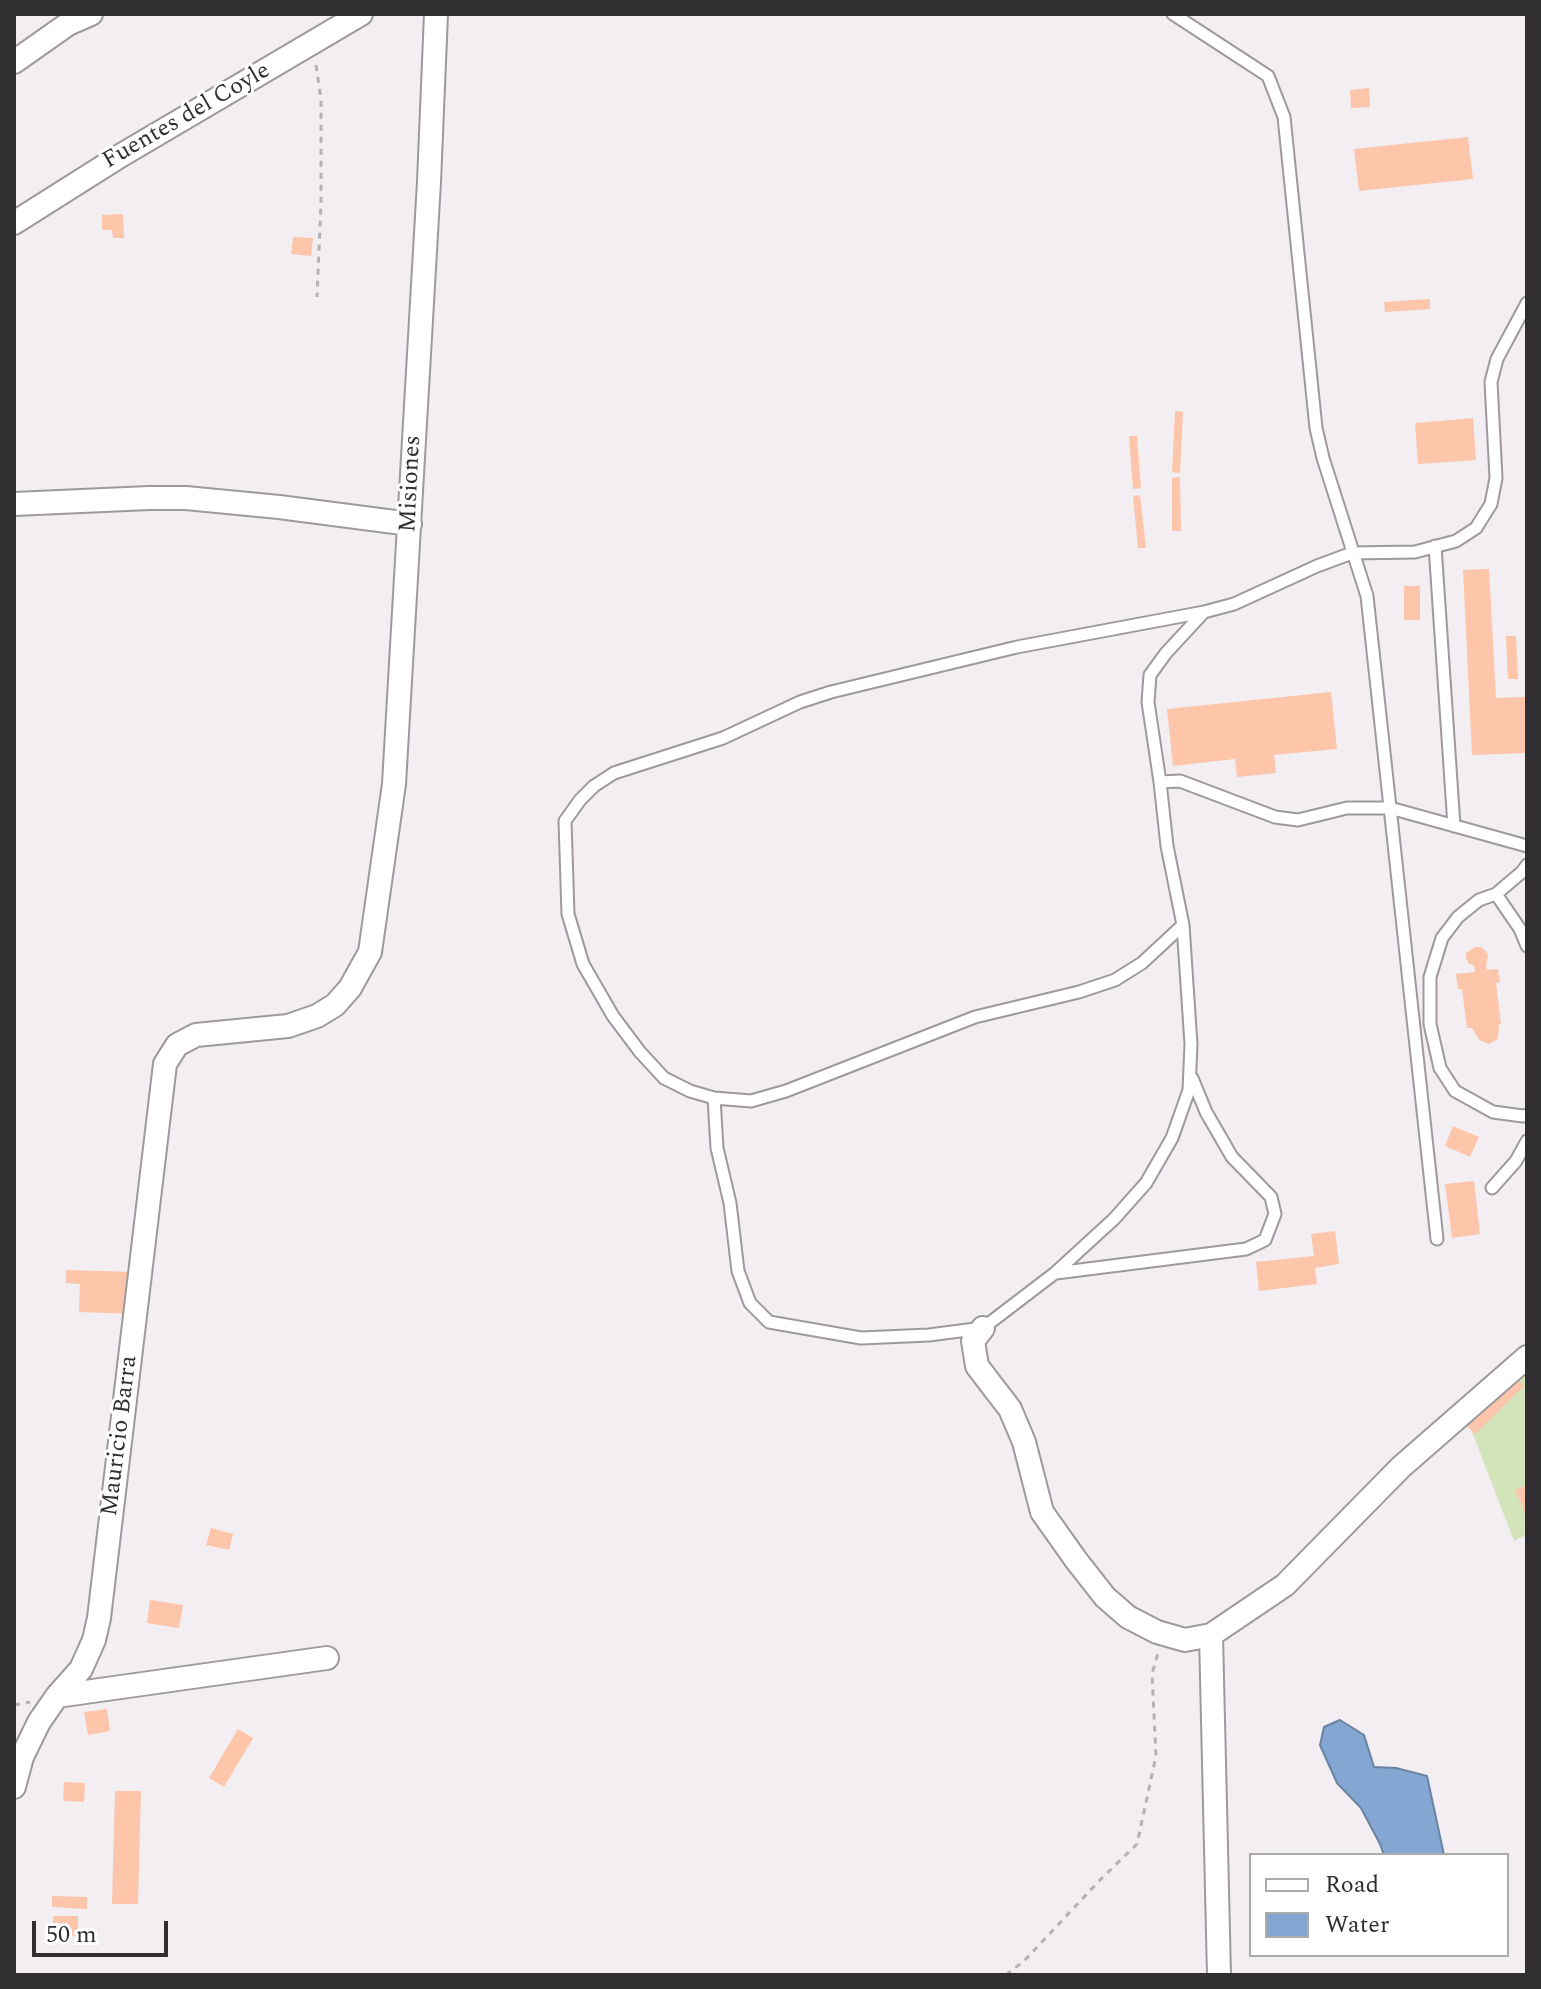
<!DOCTYPE html>
<html>
<head>
<meta charset="utf-8">
<style>
  body { margin:0 }
  #map { position:relative; width:1541px; height:1989px; overflow:hidden; background:#f2eef2; font-family:Spectral,serif }
  canvas { display:block }
  .frame { position:absolute; inset:0; border:16px solid #302e30; pointer-events:none }
  .legend { position:absolute; left:1249px; top:1853px; width:260px; height:104px; box-sizing:border-box; background:#fff; border:2px solid #acabac; margin:0; padding:10px 14px; list-style:none; font-size:24px; color:#302e30 }
  .legend li { display:flex; align-items:center; gap:16px; height:40px }
  .legend b { width:40px; border:2px solid #acabac }
  .scale { position:absolute; left:32px; top:1921px; width:136px; height:36px; box-sizing:border-box; border:4px solid #302e30; border-top:0; padding-left:10px; font-size:24px; line-height:28px; white-space:nowrap; color:#302e30; -webkit-text-stroke:6px #fff; paint-order:stroke }
</style>
</head>
<body>
<div id="map">
<canvas width="1541" height="1989"></canvas>
<div class="frame"></div>
<ul class="legend">
<li><b style="height:10px;background:#fff"></b>Road</li>
<li><b style="height:22px;background:#83a7d2"></b>Water</li>
</ul>
<div class="scale">50 m</div>
</div>
<script>
const context = document.querySelector('canvas').getContext('2d');
context.lineJoin = 'round';
function fillPath(path, color) {
  context.fillStyle = color;
  context.fill(path, 'evenodd');
}
function poly(rows) {
  const path = new Path2D();
  for (const r of rows) {
    path.moveTo(r[0], r[1]);
    for (let i = 2; i < r.length; i += 2) path.lineTo(r[i], r[i + 1]);
  }
  return path;
}
function trace(path, color, width, dash) {
  context.strokeStyle = color;
  context.lineWidth = width;
  context.lineCap = dash ? 'butt' : 'round';
  context.setLineDash(dash || []);
  context.stroke(path);
}
function write(font, color, halo, rows, align = 'center') {
  context.font = font + ' Spectral,serif';
  context.lineWidth = 6;
  context.setLineDash([]);
  context.textBaseline = 'middle';
  context.strokeStyle = halo;
  context.fillStyle = color;
  for (const [text, x, y, turn = 0] of rows) {
    context.save();
    context.translate(x, y);
    context.rotate((+turn || 0) * Math.PI / 180);
    context.textAlign = isNaN(turn) ? turn : align;
    if (halo) context.strokeText(text, 0, 0);
    context.fillText(text, 0, 0);
    context.restore();
  }
}
fillPath(poly([
  [1527,1374,1527,1534,1514,1541,1471,1429,1513,1383]
]), '#d3e4ba');
const water = poly([
  [1340,1720,1364,1735,1374,1767,1396,1768,1427,1776,1444,1855,1384,1855,1380,1844,1361,1808,1337,1783,1320,1745,1324,1727,1340,1720]
]);
fillPath(water, '#83a7d2');
trace(water, '#6a83a1', 2);
fillPath(poly([
  [1369,88,1370,107,1351,108,1350,90],
  [1468,137,1473,179,1359,191,1354,149],
  [123,214,124,238,113,238,112,230,102,230,102,215],
  [293,237,313,238,311,256,291,254],
  [1430,299,1430,309,1385,312,1384,302],
  [1175,411,1183,412,1180,473,1172,472],
  [1473,418,1476,460,1418,464,1415,423],
  [1129,436,1137,436,1141,488,1133,489],
  [1180,477,1181,531,1172,531,1172,478],
  [1140,495,1146,548,1138,548,1133,496],
  [1489,569,1496,698,1527,697,1527,753,1472,755,1463,570],
  [1404,586,1420,586,1420,620,1404,620],
  [1506,636,1516,636,1518,679,1508,679],
  [1331,692,1337,749,1274,755,1276,773,1237,777,1235,759,1173,766,1167,709],
  [1475,947,1481,947,1486,951,1488,956,1486,965,1487,970,1498,969,1500,982,1496,983,1501,1024,1499,1024,1498,1039,1489,1044,1479,1040,1472,1028,1467,1028,1462,989,1458,989,1456,974,1475,972,1474,965,1469,964,1466,958,1466,953],
  [1453,1126,1479,1137,1470,1157,1445,1146],
  [1474,1181,1480,1234,1452,1238,1445,1184],
  [1335,1231,1339,1264,1315,1268,1317,1284,1259,1291,1256,1262,1314,1256,1311,1234],
  [66,1270,135,1272,134,1314,79,1312,80,1284,66,1283],
  [1516,1378,1524,1386,1475,1434,1467,1426],
  [1527,1485,1527,1517,1515,1490],
  [211,1528,233,1534,229,1550,206,1545],
  [150,1600,183,1605,179,1628,147,1623],
  [107,1709,110,1731,88,1735,84,1712],
  [238,1729,253,1738,224,1787,209,1778],
  [64,1782,85,1783,84,1802,63,1801],
  [115,1791,141,1791,138,1904,112,1904],
  [52,1896,87,1897,87,1909,52,1907],
  [53,1916,78,1916,78,1936,53,1935]
]), '#fdc5aa');
const service = poly([
  [1173,14,1268,76,1284,117,1316,428,1323,458,1367,596,1437,1239],
  [1435,546,1454,826],
  [1160,782,1148,702,1150,675,1166,653,1204,612],
  [1527,865,1522,872,1496,894,1479,900,1458,917,1442,938,1430,977,1430,1024,1440,1068,1455,1091,1493,1112,1523,1116,1527,1115],
  [1496,894,1520,929,1527,946],
  [1183,925,1142,963,1115,980,1079,992,975,1017,786,1091,751,1101,714,1098,690,1091,664,1078,640,1052,613,1016,583,964,568,914,565,821,580,800,594,786,614,773,723,738,800,702,831,692,1017,647,1204,612,1234,604,1317,566,1352,553,1415,552,1456,541,1476,528,1491,504,1496,478,1491,382,1497,359,1527,303],
  [714,1098,717,1148,730,1203,738,1271,750,1303,769,1322,861,1338,929,1335,983,1328,1055,1273,1114,1219,1146,1183,1172,1138,1189,1090,1191,1044,1183,925,1167,846,1160,782,1180,781,1275,817,1298,820,1347,808,1390,808,1527,846],
  [1492,1188,1516,1161,1527,1141],
  [1056,1273,1246,1249,1265,1240,1275,1214,1271,1197,1232,1157,1206,1112,1192,1078]
]);
const minor = poly([
  [14,62,68,24,91,14],
  [14,223,120,156,361,14],
  [14,504,149,498,186,498,279,507,410,524],
  [983,1328,973,1341,977,1366,1010,1409,1024,1442,1042,1512,1076,1560,1105,1597,1128,1617,1157,1632,1185,1640,1211,1635,1285,1585,1401,1467,1527,1357],
  [1211,1635,1219,1975],
  [57,1696,327,1658],
  [14,1787,22,1757,39,1722,57,1696,81,1669,94,1640,99,1618,165,1064,177,1045,196,1035,288,1026,317,1016,335,1005,350,988,370,952,394,784,429,182,436,14]
]);
trace(service, '#9d999c', 15);
trace(minor, '#9d999c', 26);
trace(poly([
  [316,65,321,99,321,202,317,297],
  [14,1705,30,1702],
  [1006,1975,1025,1960,1100,1880,1137,1844,1156,1756,1152,1674,1158,1653]
]), '#b4b1b4', 3, [6, 6]);
trace(service, '#fff', 11);
trace(minor, '#fff', 22);
write('24px', '#302e30', '#fff', [
  ["Fuentes del Coyle",187,117,-30],
  ["Misiones",412,484,-87],
  ["Mauricio Barra",121,1436,-83]
]);
</script>
</body>
</html>
